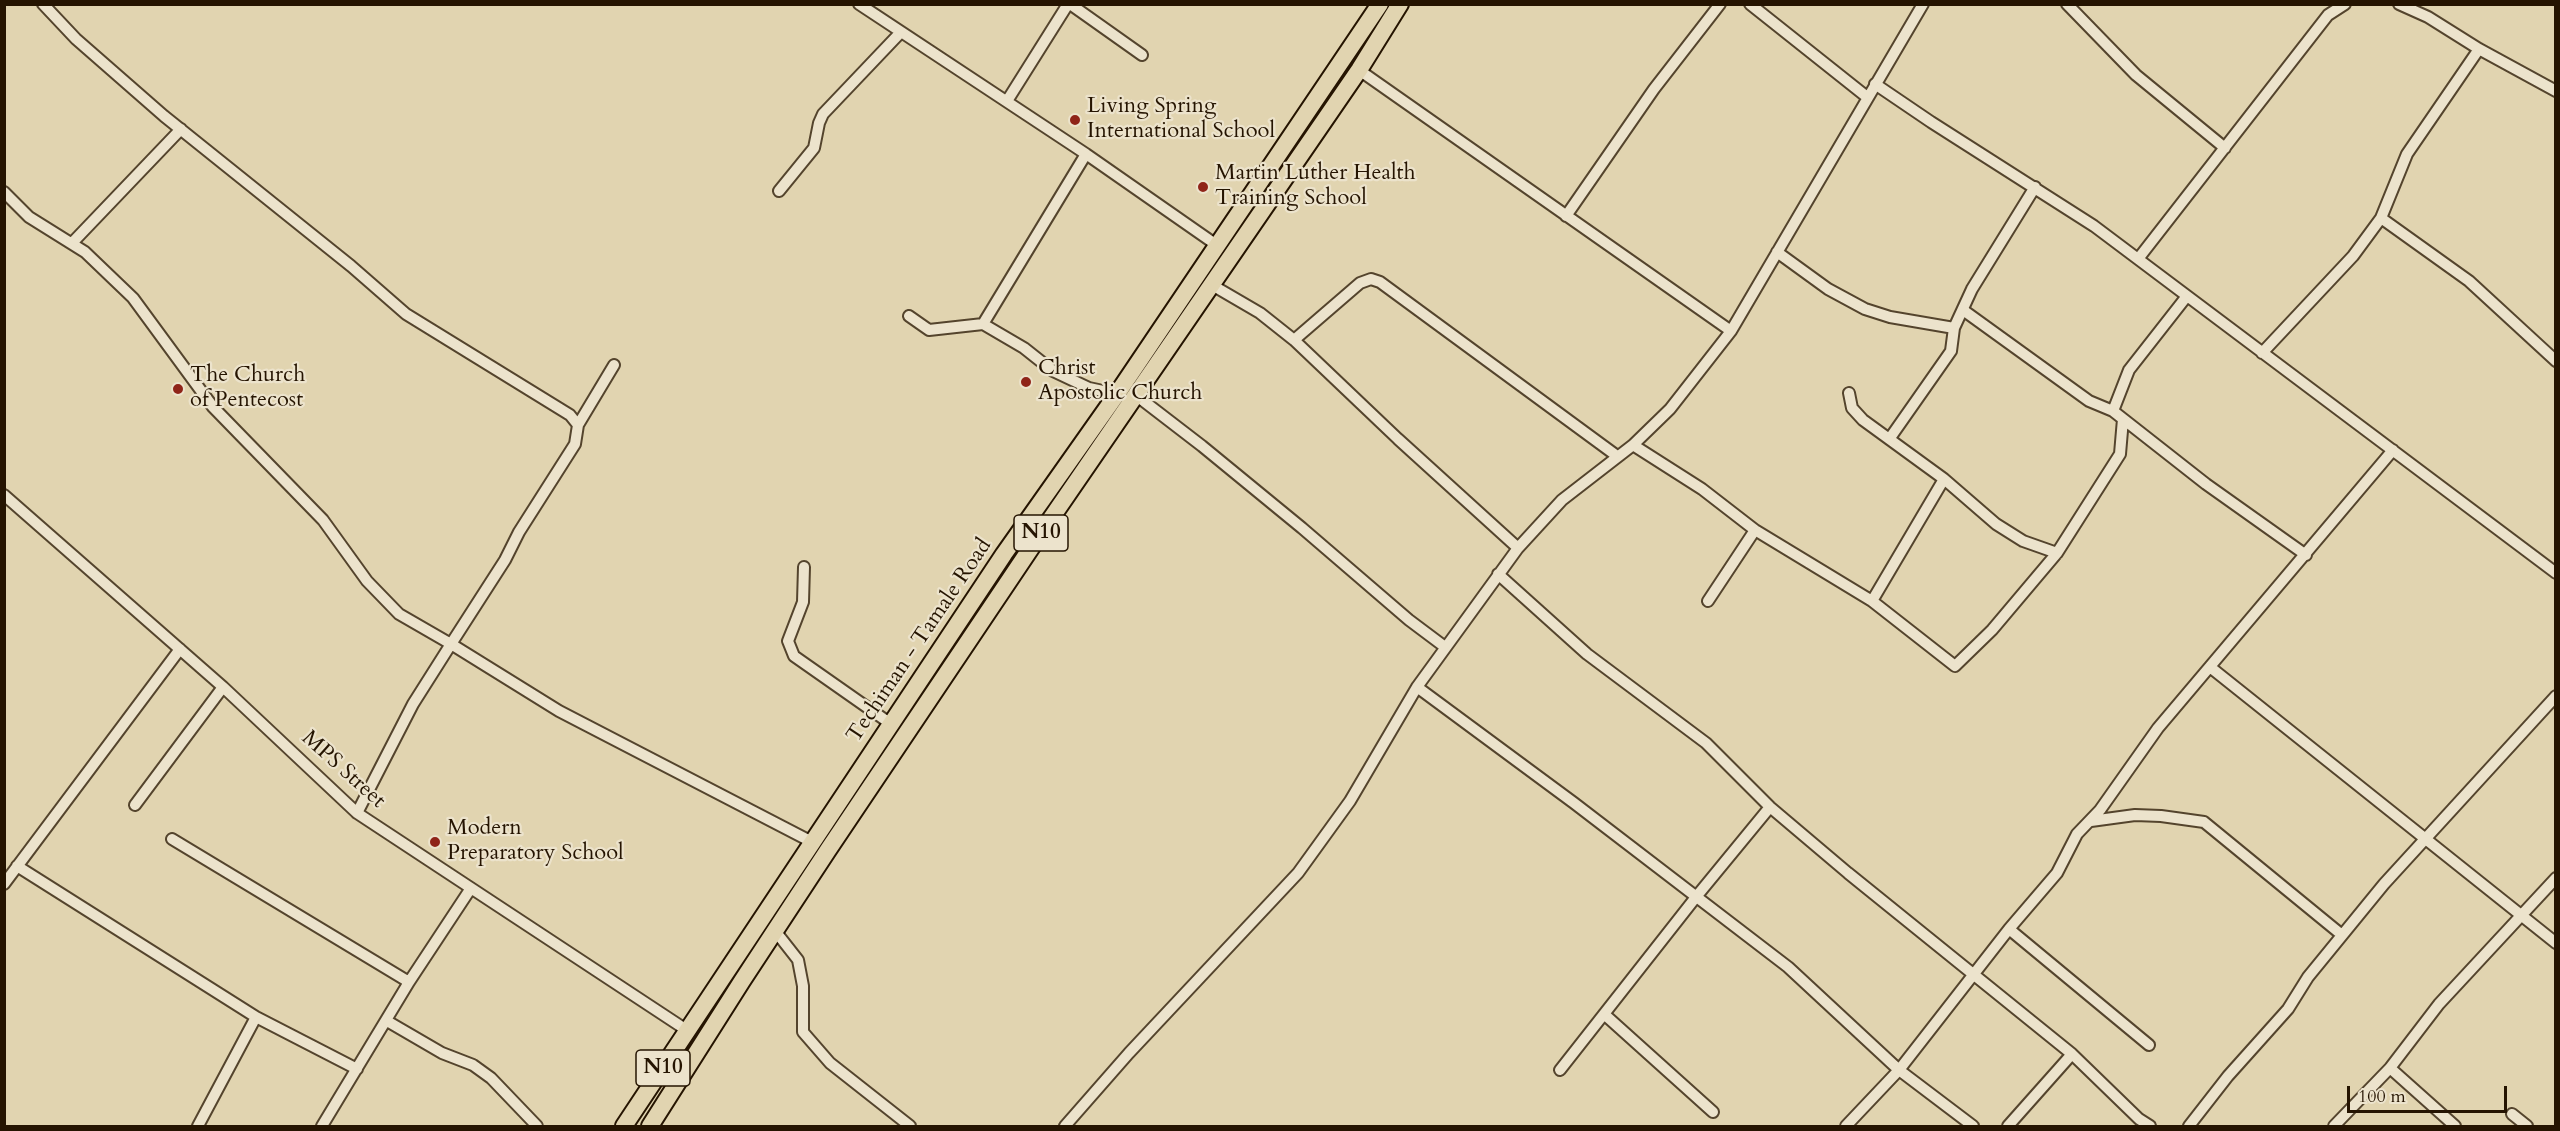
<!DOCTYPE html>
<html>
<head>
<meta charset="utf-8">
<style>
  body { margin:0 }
  #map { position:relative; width:2560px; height:1131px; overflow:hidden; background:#e1d4b0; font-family:Cardo,serif }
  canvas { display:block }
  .frame { position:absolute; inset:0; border:6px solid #251401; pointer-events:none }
  .scale { position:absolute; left:2347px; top:1086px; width:160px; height:27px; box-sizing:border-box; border:3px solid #251401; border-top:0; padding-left:8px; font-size:18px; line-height:21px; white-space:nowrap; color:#251401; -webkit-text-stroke:4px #ece3cc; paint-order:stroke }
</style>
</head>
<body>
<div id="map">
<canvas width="2560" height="1131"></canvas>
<div class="frame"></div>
<div class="scale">100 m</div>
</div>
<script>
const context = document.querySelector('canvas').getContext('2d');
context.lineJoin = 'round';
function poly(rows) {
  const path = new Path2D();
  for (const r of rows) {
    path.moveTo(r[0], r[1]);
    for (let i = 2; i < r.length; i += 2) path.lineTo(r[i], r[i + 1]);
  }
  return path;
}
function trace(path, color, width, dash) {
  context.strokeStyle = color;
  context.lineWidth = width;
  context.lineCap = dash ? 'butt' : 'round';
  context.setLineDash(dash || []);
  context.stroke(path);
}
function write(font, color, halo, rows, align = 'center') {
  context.font = font + ' Cardo,serif';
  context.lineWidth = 4.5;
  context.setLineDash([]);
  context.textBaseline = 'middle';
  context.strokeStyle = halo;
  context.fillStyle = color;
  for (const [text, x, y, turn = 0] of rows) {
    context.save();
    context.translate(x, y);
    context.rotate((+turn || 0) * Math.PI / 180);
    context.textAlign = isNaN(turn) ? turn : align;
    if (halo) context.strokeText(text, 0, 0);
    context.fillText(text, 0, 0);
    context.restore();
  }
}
const minor = poly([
  [859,4,1086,154,1218,246],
  [1070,4,1142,55],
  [1750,4,1867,97],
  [2067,4,2136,75,2225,148],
  [2399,4,2428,17,2479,49,2556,91],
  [1359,70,1731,331],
  [1875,84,1931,122,2094,226,2556,573],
  [1007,101,1068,4],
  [779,191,814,148,819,123,823,114,901,32],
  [4,192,29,217,85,252,133,298,213,407,323,520,367,581,399,614,451,644,505,560,519,532,575,444,578,425,570,415,406,314,351,266,164,116,76,39,43,4],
  [1566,216,1654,89,1720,4],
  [2381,218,2469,281,2556,361],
  [73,242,181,129],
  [1777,252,1828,289,1865,309,1890,317,1954,328],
  [2138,259,2328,15,2345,4],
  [1212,285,1260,313,1294,340,1398,439,1518,548],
  [1963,310,2089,401,2113,411,2206,484,2306,555],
  [909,316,929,330,983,324,1024,348,1053,371,1089,388,1117,394],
  [983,324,1086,154],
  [1294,340,1360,283,1371,279,1380,282,1617,456],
  [2262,353,2353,256,2381,218,2407,154,2479,49],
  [1849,393,1852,408,1863,420,1944,479,1996,524,2023,541,2057,553],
  [1137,396,1202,446,1302,528,1409,620,1445,647],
  [2113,411,2129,370,2187,296],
  [578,425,614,365],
  [1890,438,1951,351,1954,328,1972,289,2035,187],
  [1633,445,1702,489,1755,530,1872,601,1955,666,1992,630,2057,553,2120,454,2123,419],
  [4,495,223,687,357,813,688,1031],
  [804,567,803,602,788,641,794,656,891,724],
  [1498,574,1587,654,1706,743,1770,807,1848,873,2072,1054,2139,1119,2150,1126],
  [1708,601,1755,530],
  [1872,601,1944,479],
  [2210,667,2556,943],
  [1417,687,1574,803,1788,967,1899,1070,1973,1126],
  [135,805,223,687],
  [357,813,413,704,451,644,559,711,812,842],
  [2091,821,2135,815,2161,816,2204,822,2342,935],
  [172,839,409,982],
  [17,866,256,1017,357,1069],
  [4,884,180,649],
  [2009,929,2149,1045],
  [776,932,798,960,803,986,803,1032,830,1063,910,1126],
  [1604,1014,1713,1112],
  [387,1021,442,1053,473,1065,491,1078,537,1126],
  [2390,1068,2455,1126],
  [1560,1070,1696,897,1770,807],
  [2512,1114,2527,1126],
  [198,1126,256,1017],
  [322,1126,409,982,471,888],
  [1065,1126,1129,1053,1298,873,1350,801,1417,687,1518,548,1562,500,1633,445,1670,409,1731,331,1923,4],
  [1846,1126,1899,1070,2009,929,2057,873,2077,834,2100,810,2158,728,2393,450],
  [2008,1126,2072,1054],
  [2189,1126,2228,1076,2288,1009,2308,977,2384,884,2556,696],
  [2334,1126,2390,1068,2439,1004,2556,878]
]);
const highway = poly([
  [624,1126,1004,554,1117,394,1380,4],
  [650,1126,742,981,828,850,1039,536,1359,70,1400,4]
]);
trace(minor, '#54442d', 14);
trace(highway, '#251401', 20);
trace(minor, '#ece3cc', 10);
trace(highway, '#e1d4b0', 16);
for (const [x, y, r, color] of [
  [1075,120,6,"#8f2418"],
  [1203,187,6,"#8f2418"],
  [1026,382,6,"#8f2418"],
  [178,389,6,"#8f2418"],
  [435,842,6,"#8f2418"]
]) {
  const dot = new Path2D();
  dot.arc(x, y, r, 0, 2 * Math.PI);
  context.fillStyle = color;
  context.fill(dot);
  trace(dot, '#ece3cc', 2);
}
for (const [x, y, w] of [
  [1041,533,54],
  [663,1068,54]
]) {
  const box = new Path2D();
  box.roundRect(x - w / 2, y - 18, w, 36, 4.5);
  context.fillStyle = '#ece3cc';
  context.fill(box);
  trace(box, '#251401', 1.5);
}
write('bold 21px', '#251401', null, [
  ["N10",1041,533],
  ["N10",663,1068]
]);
write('22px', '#251401', '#ece3cc', [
  ["Living Spring",1087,107],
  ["International School",1087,132],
  ["Martin Luther Health",1215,174],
  ["Training School",1215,199],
  ["Christ",1038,369],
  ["Apostolic Church",1038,394],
  ["The Church",190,376],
  ["of Pentecost",190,401],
  ["Modern",447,829],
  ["Preparatory School",447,854]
], 'left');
write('22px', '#251401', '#ece3cc', [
  ["Techiman - Tamale Road",920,641,-56],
  ["MPS Street",343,770,42]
]);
</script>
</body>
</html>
